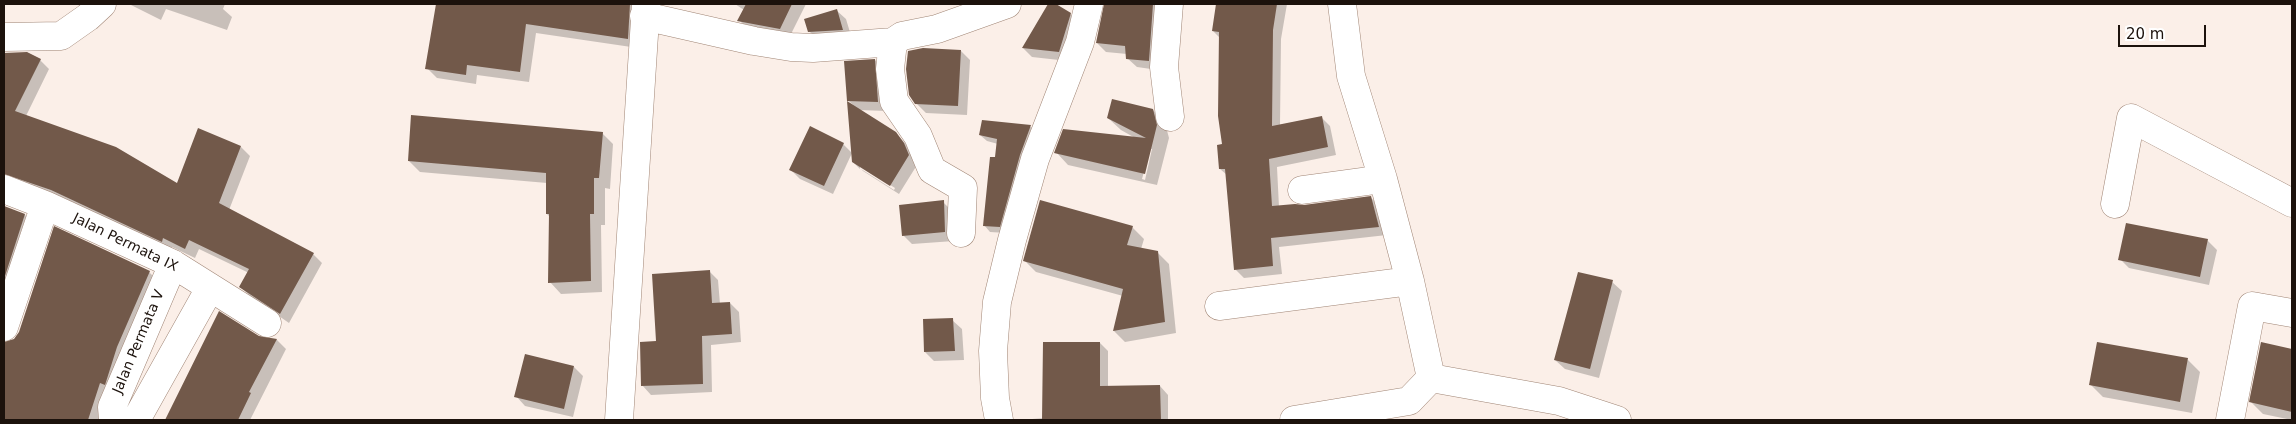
<!DOCTYPE html>
<html>
<head>
<meta charset="utf-8">
<style>
  body { margin:0 }
  #map { position:relative; width:2296px; height:424px; overflow:hidden; background:#fbefe8; font-family:"DejaVu Sans",sans-serif }
  canvas { display:block }
  .frame { position:absolute; inset:0; border:5px solid #1c120c; pointer-events:none }
  .scale { position:absolute; left:2118px; top:25px; width:88px; height:22px; box-sizing:border-box; border:2px solid #1c120c; border-top:0; padding-left:6px; font-size:15px; line-height:18px; white-space:nowrap; color:#1c120c; -webkit-text-stroke:4px #fff; paint-order:stroke }
</style>
</head>
<body>
<div id="map">
<canvas width="2296" height="424"></canvas>
<div class="frame"></div>
<div class="scale">20 m</div>
</div>
<script>
const context = document.querySelector('canvas').getContext('2d');
context.lineJoin = 'round';
function fillPath(path, color) {
  context.fillStyle = color;
  context.fill(path, 'evenodd');
}
function poly(rows) {
  const path = new Path2D();
  for (const r of rows) {
    path.moveTo(r[0], r[1]);
    for (let i = 2; i < r.length; i += 2) path.lineTo(r[i], r[i + 1]);
  }
  return path;
}
function trace(path, color, width, dash) {
  context.strokeStyle = color;
  context.lineWidth = width;
  context.lineCap = dash ? 'butt' : 'round';
  context.setLineDash(dash || []);
  context.stroke(path);
}
function write(font, color, halo, rows, align = 'center') {
  context.font = font + ' "DejaVu Sans",sans-serif';
  context.lineWidth = 5;
  context.setLineDash([]);
  context.textBaseline = 'middle';
  context.strokeStyle = halo;
  context.fillStyle = color;
  for (const [text, x, y, turn = 0] of rows) {
    context.save();
    context.translate(x, y);
    context.rotate((+turn || 0) * Math.PI / 180);
    context.textAlign = isNaN(turn) ? turn : align;
    if (halo) context.strokeText(text, 0, 0);
    context.fillText(text, 0, 0);
    context.restore();
  }
}
fillPath(poly([
  [129,4,225,4,223,9,232,17,227,30,166,9,161,20],
  [437,4,645,4,638,48,536,33,529,82,477,75,476,84,437,78,427,68],
  [735,4,806,4,789,38,749,30,740,21,744,10],
  [1049,4,1053,4,1070,14,1079,23,1068,61,1032,57,1023,48],
  [1105,4,1167,4,1158,70,1137,67,1127,58,1127,54,1106,52,1097,43],
  [1218,4,1287,4,1281,39,1280,125,1321,117,1330,126,1336,155,1277,167,1279,207,1304,207,1371,198,1380,206,1387,235,1279,247,1282,274,1244,278,1235,269,1227,175,1220,169,1223,146,1220,38,1213,31],
  [836,10,846,19,852,39,819,41,809,31],
  [961,51,970,60,967,115,926,113,916,103],
  [26,53,40,60,49,69,26,116,177,185,241,147,250,156,229,210,313,254,322,263,289,323,250,296,241,287,249,273,199,249,195,258,172,247,171,250,4,186,4,54],
  [875,60,884,70,887,111,858,110,895,133,905,143,917,165,899,194,863,171,861,169,894,190,895,188,860,166,860,169,853,162,852,153,833,194,800,179,790,169,843,144,852,153,853,105,848,100],
  [1153,110,1165,123,1169,138,1157,185,1068,165,1056,152,1137,139,1121,130,1108,118],
  [1150,149,1152,149,1145,180,1142,179],
  [983,121,1031,127,1037,133,1006,233,990,232,984,225,998,144,987,141,980,135],
  [602,133,613,144,610,189,605,188,605,225,601,225,602,292,561,294,550,282,550,217,547,214,547,183,420,172,409,161],
  [943,202,952,211,954,241,912,244,903,235],
  [4,206,25,215,34,224,4,315],
  [1132,227,1144,239,1141,249,1157,252,1169,264,1176,333,1125,342,1114,331,1123,296,1036,272,1024,260],
  [2207,240,2217,250,2209,285,2129,268,2120,259],
  [709,271,718,280,720,304,730,303,739,312,741,342,711,345,712,392,651,395,642,385,658,342],
  [149,272,158,281,100,420,4,420,4,343,8,343],
  [1612,282,1622,291,1599,378,1565,369,1555,360],
  [220,313,258,337,277,340,286,349,250,420,166,420],
  [952,320,962,329,964,360,934,361,925,352],
  [1100,343,1108,351,1108,387,1160,386,1168,395,1168,420,1020,420,1044,418],
  [2262,343,2292,350,2292,420,2263,414,2251,402],
  [2188,360,2200,372,2192,413,2103,397,2090,384],
  [574,367,583,376,573,417,525,406,516,396]
]), '#0003');
fillPath(poly([
  [436,4,630,4,628,39,526,24,520,72,467,65,466,75,425,69],
  [746,4,792,4,780,29,737,21],
  [1048,4,1056,4,1071,13,1059,52,1022,48],
  [1104,4,1153,4,1149,61,1126,59,1125,46,1096,43],
  [1216,4,1277,4,1273,30,1272,126,1322,116,1328,147,1269,159,1272,206,1295,204,1304,205,1371,196,1379,227,1271,238,1273,266,1234,270,1225,169,1219,169,1217,145,1222,144,1218,116,1219,32,1212,31],
  [837,9,843,30,808,32,804,19],
  [923,48,961,50,958,106,915,104,909,95,906,69,908,51],
  [27,52,41,59,15,111,116,147,177,183,198,128,241,146,219,203,314,253,280,314,239,287,249,269,189,240,185,249,163,238,162,242,51,190,4,174,4,53],
  [875,59,878,102,847,101,844,61],
  [1112,99,1153,109,1157,125,1145,174,1054,153,1063,129,1146,138,1107,118],
  [847,101,896,132,904,143,909,155,890,186,852,162],
  [411,115,603,132,599,178,594,178,594,214,590,214,591,281,548,283,549,214,546,214,546,173,408,161],
  [982,120,1031,125,1020,155,1000,227,983,226,990,157,995,157,997,139,979,135],
  [810,126,844,143,824,186,789,170],
  [944,200,945,232,902,236,899,205],
  [1040,200,1133,226,1127,245,1158,251,1165,322,1113,331,1123,289,1023,261],
  [4,206,25,214,4,279],
  [2126,223,2208,239,2200,277,2118,260],
  [54,226,150,271,117,347,105,385,100,383,88,420,4,420,4,342,14,339,19,332],
  [710,270,712,303,730,302,732,334,702,336,703,384,641,386,640,342,656,341,652,274],
  [1578,272,1613,280,1590,369,1554,360],
  [219,311,259,336,277,339,249,392,251,393,238,420,165,420],
  [953,318,955,351,924,352,923,319],
  [1043,342,1100,342,1100,386,1160,385,1161,420,1042,420],
  [2097,342,2188,358,2180,402,2089,385],
  [2261,342,2292,349,2292,412,2249,402],
  [525,354,574,366,564,409,514,397]
]), '#72594a');
const minor = poly([
  [1169,4,1164,67,1170,117],
  [1342,4,1351,76,1383,179,1410,281,1431,378],
  [644,16,754,41,791,47,813,48,893,42,902,36,937,29,1007,4],
  [4,37,61,36,88,17,102,4],
  [893,42,890,69,894,101,918,136,932,170,963,188,961,233],
  [4,189,45,205,173,264,267,323],
  [1302,190,1383,179],
  [2115,204,2131,118,2292,203],
  [1219,306,1410,281],
  [4,327,45,205],
  [1431,378,1559,401,1617,420],
  [113,420,112,407,173,264],
  [136,420,210,288],
  [619,420,646,4],
  [999,420,995,398,993,351,997,302,1012,240,1035,159,1080,42,1089,4],
  [1294,420,1409,401,1431,378],
  [2230,420,2252,306,2292,313]
]);
trace(minor, '#a08575', 29);
trace(minor, '#fff', 28);
write('14px', '#1c120c', '#fff', [
  ["Jalan Permata IX",125,243,26],
  ["Jalan Permata V",139,342,-67]
]);
</script>
</body>
</html>
